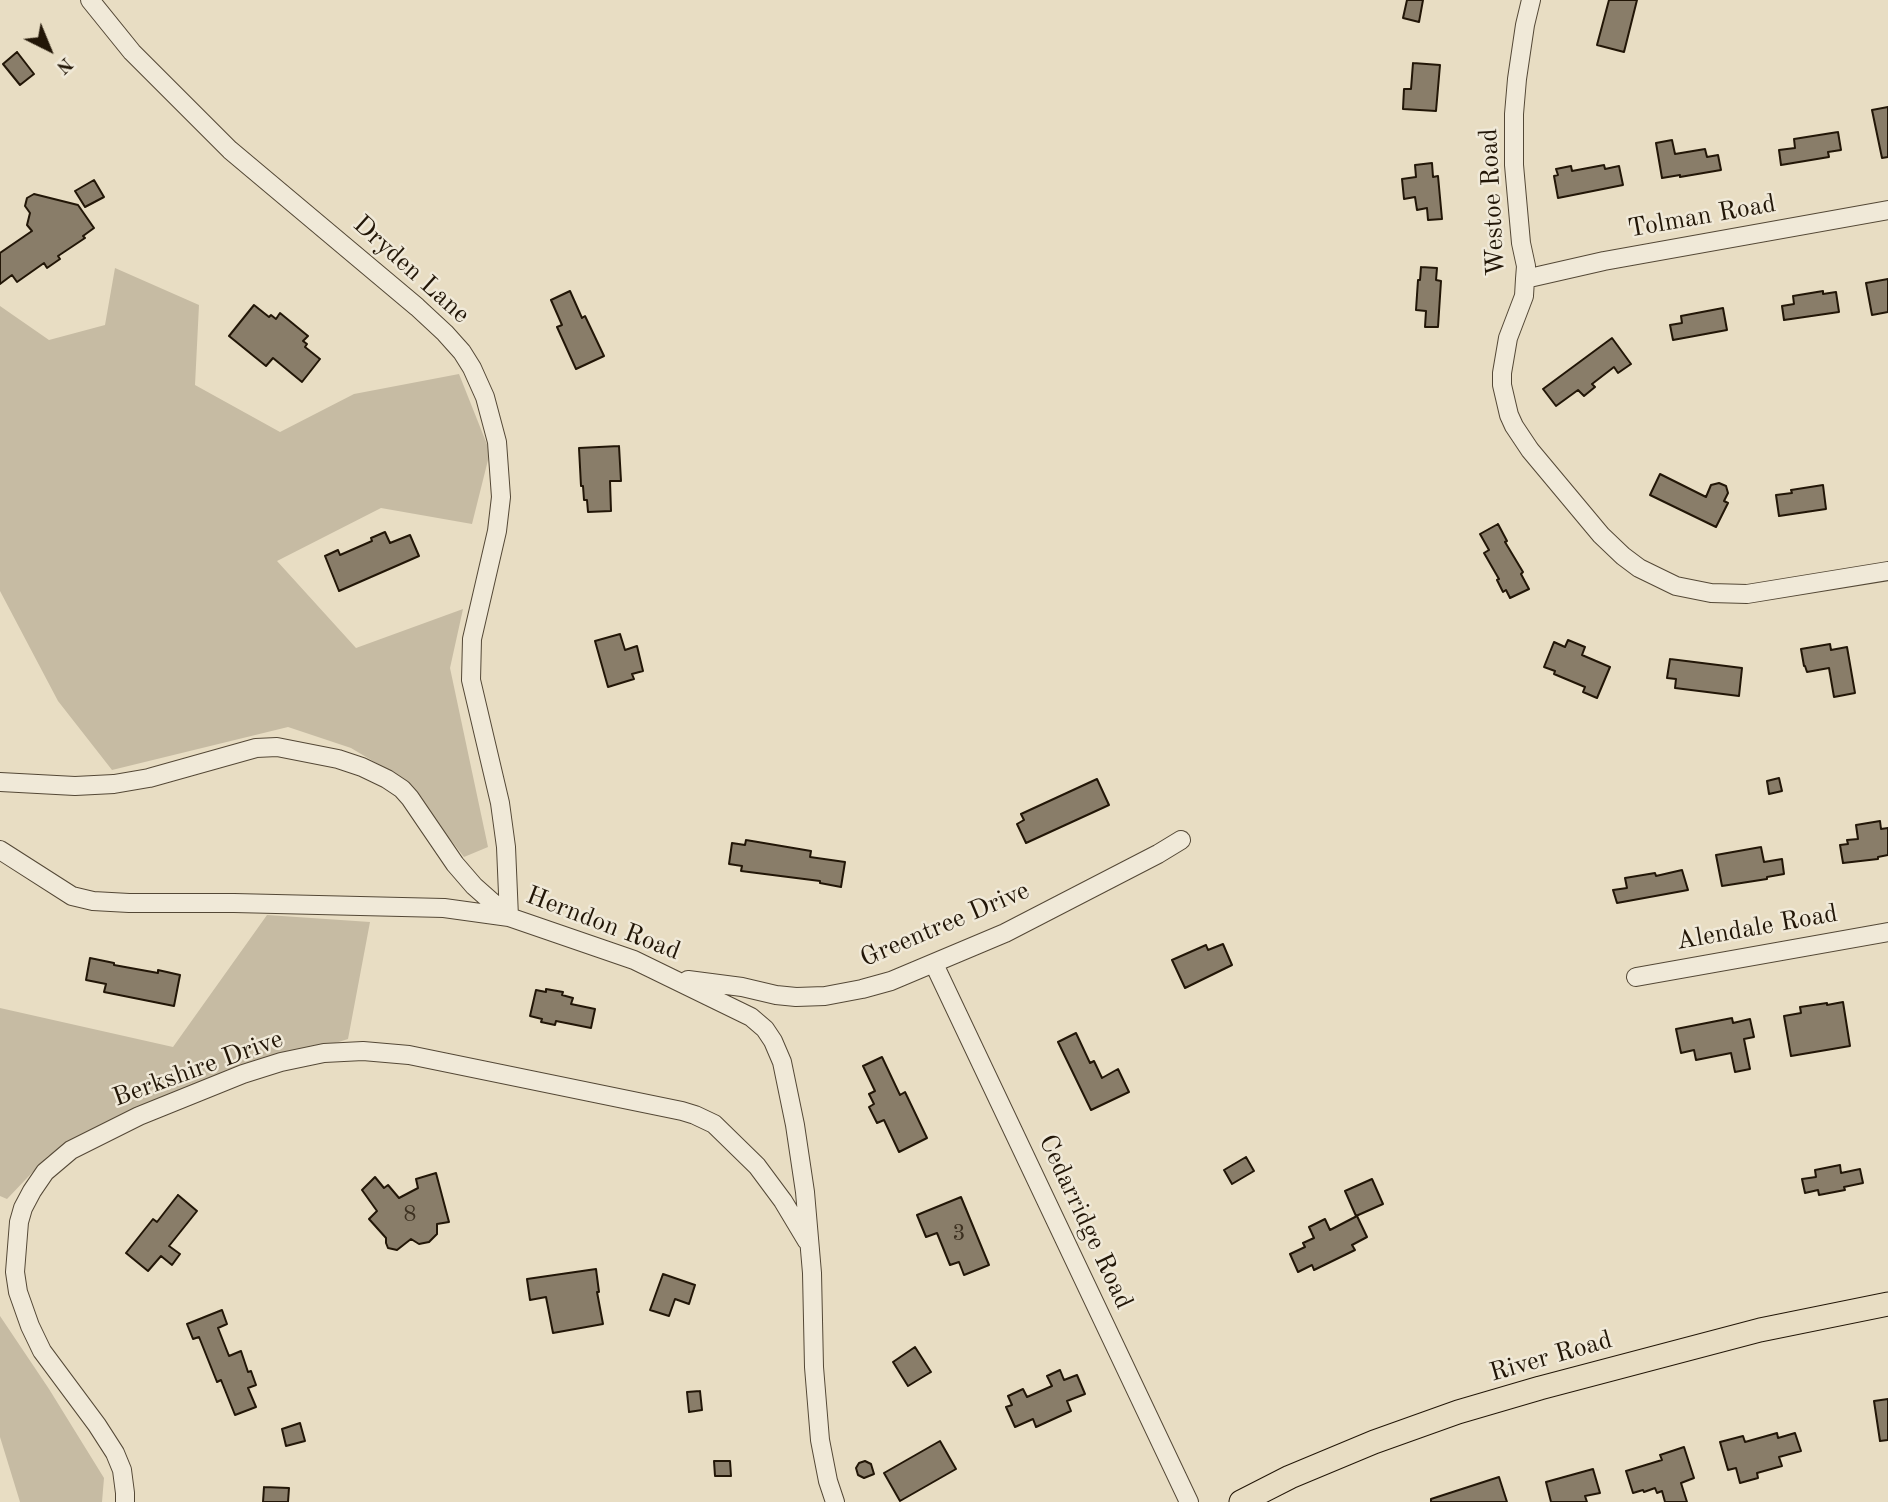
<!DOCTYPE html>
<html>
<head>
<meta charset="utf-8">
<style>
  body { margin:0 }
  #map { position:relative; width:1888px; height:1502px; overflow:hidden; background:#e8ddc3; font-family:"Old Standard TT",serif }
  canvas { display:block }
  .north { position:absolute; left:14px; top:14px; width:70px; height:70px; -webkit-text-stroke:5px #f0e9d8; paint-order:stroke; rotate:137deg; font-size:19px; font-weight:700; line-height:28px; text-align:center; color:#221607 }
  .north::after { content:''; display:block; margin:auto; width:24px; height:32px; background:#221607; clip-path:polygon(50% 0,100% 100%,50% 72%,0 100%) }
</style>
</head>
<body>
<div id="map">
<canvas width="1888" height="1502"></canvas>
<div class="north">N</div>
</div>
<script>
const context = document.querySelector('canvas').getContext('2d');
context.lineJoin = 'round';
function fillPath(path, color) {
  context.fillStyle = color;
  context.fill(path, 'evenodd');
}
function poly(rows) {
  const path = new Path2D();
  for (const r of rows) {
    path.moveTo(r[0], r[1]);
    for (let i = 2; i < r.length; i += 2) path.lineTo(r[i], r[i + 1]);
  }
  return path;
}
function trace(path, color, width, dash) {
  context.strokeStyle = color;
  context.lineWidth = width;
  context.lineCap = dash ? 'butt' : 'round';
  context.setLineDash(dash || []);
  context.stroke(path);
}
function write(font, color, halo, rows, align = 'center') {
  context.font = font + ' "Old Standard TT",serif';
  context.lineWidth = 5;
  context.setLineDash([]);
  context.textBaseline = 'middle';
  context.strokeStyle = halo;
  context.fillStyle = color;
  for (const [text, x, y, turn = 0] of rows) {
    context.save();
    context.translate(x, y);
    context.rotate((+turn || 0) * Math.PI / 180);
    context.textAlign = isNaN(turn) ? turn : align;
    if (halo) context.strokeText(text, 0, 0);
    context.fillText(text, 0, 0);
    context.restore();
  }
}
fillPath(poly([
  [115,268,199,305,195,385,280,432,354,394,459,374,490,452,472,524,381,508,277,561,356,648,463,609,450,668,488,847,464,857,403,779,351,748,288,727,112,770,58,701,0,591,0,306,49,340,105,325],
  [267,915,370,922,348,1039,136,1107,48,1156,7,1199,0,1196,0,1008,173,1047],
  [0,1316,49,1389,104,1478,102,1502,20,1502,0,1437]
]), '#c6bba3');
const building = poly([
  [1407,0,1423,0,1419,22,1403,18,1407,0],
  [1609,0,1637,0,1624,52,1597,45,1609,0],
  [17,52,34,74,20,85,3,64,17,52],
  [1413,63,1440,65,1436,111,1403,109,1404,89,1411,89,1413,63],
  [1888,107,1888,157,1882,158,1872,110,1888,107],
  [1838,132,1841,150,1828,152,1829,157,1781,165,1779,150,1795,148,1794,139,1838,132],
  [1672,140,1675,154,1705,149,1707,157,1718,155,1721,170,1680,177,1680,175,1662,178,1656,143,1672,140],
  [1432,163,1433,177,1438,176,1442,219,1428,220,1427,208,1417,210,1415,197,1404,199,1402,179,1416,177,1415,165,1432,163],
  [1604,165,1605,169,1619,166,1623,185,1558,198,1554,176,1558,175,1556,169,1571,166,1572,171,1604,165],
  [94,180,104,197,85,207,75,191,94,180],
  [34,194,78,205,94,228,83,236,85,238,58,256,60,259,47,268,44,263,17,282,12,275,0,284,0,253,32,231,27,225,30,213,25,206,27,198,34,194],
  [1421,267,1437,268,1436,280,1441,281,1438,327,1425,327,1426,311,1416,310,1418,280,1420,280,1421,267],
  [1888,279,1888,312,1872,315,1866,283,1888,279],
  [570,291,582,318,585,316,604,356,576,369,557,327,562,325,551,300,570,291],
  [1823,291,1823,294,1836,292,1839,312,1784,320,1782,306,1794,304,1793,296,1823,291],
  [254,305,269,317,271,315,276,319,280,313,308,336,303,341,307,344,305,347,320,359,302,382,273,358,266,366,229,336,254,305],
  [1723,308,1727,330,1673,340,1670,325,1682,323,1681,316,1723,308],
  [1612,338,1631,364,1618,373,1614,367,1592,384,1595,387,1584,396,1578,390,1556,406,1543,389,1612,338],
  [619,446,621,481,610,481,611,511,588,512,587,500,584,500,583,486,581,486,579,448,619,446],
  [1660,474,1706,497,1711,485,1719,483,1726,486,1728,493,1724,501,1728,503,1716,527,1650,495,1660,474],
  [1823,485,1826,509,1779,516,1776,495,1792,493,1791,490,1823,485],
  [1498,524,1507,541,1505,542,1523,572,1521,574,1529,589,1510,598,1506,590,1503,592,1497,580,1499,579,1484,553,1489,550,1480,534,1498,524],
  [385,532,390,543,410,535,419,556,339,591,325,556,338,550,340,555,372,541,371,538,385,532],
  [620,634,625,650,637,646,643,671,632,674,634,679,608,687,595,641,620,634],
  [1568,640,1585,647,1582,655,1610,667,1597,698,1583,692,1585,687,1554,674,1555,671,1544,667,1554,642,1565,647,1568,640],
  [1830,644,1831,650,1847,647,1855,693,1834,697,1829,668,1807,672,1805,666,1804,666,1801,649,1830,644],
  [1670,659,1742,668,1739,696,1675,688,1676,679,1667,678,1670,659],
  [1779,778,1782,791,1769,794,1767,781,1779,778],
  [1097,779,1109,805,1026,843,1017,824,1024,820,1021,814,1097,779],
  [1880,821,1881,829,1888,828,1888,855,1878,857,1878,859,1843,863,1840,845,1848,844,1847,840,1858,839,1856,825,1880,821],
  [746,840,811,851,810,857,845,862,841,887,820,883,820,881,741,871,742,866,729,864,732,843,745,845,746,840],
  [1761,847,1764,862,1782,859,1784,874,1767,877,1767,879,1722,886,1716,855,1761,847],
  [1682,870,1688,890,1617,903,1613,890,1627,888,1625,878,1655,873,1656,876,1682,870],
  [1223,944,1232,965,1185,988,1172,960,1206,945,1208,950,1223,944],
  [90,958,114,963,114,965,158,973,158,970,180,975,174,1006,104,992,106,984,86,980,90,958],
  [546,989,563,992,562,995,573,998,571,1004,595,1009,591,1028,556,1021,555,1025,541,1022,542,1019,530,1016,536,990,546,992,546,989],
  [1843,1002,1850,1046,1791,1056,1784,1016,1801,1013,1800,1007,1827,1003,1827,1005,1843,1002],
  [1732,1018,1733,1023,1750,1019,1754,1037,1744,1039,1750,1069,1735,1072,1731,1053,1696,1060,1694,1050,1681,1053,1676,1029,1732,1018],
  [1076,1033,1090,1063,1094,1061,1102,1078,1118,1069,1129,1092,1091,1110,1058,1042,1076,1033],
  [882,1057,900,1095,905,1092,927,1138,899,1152,884,1120,877,1123,869,1107,874,1104,869,1094,875,1091,863,1066,882,1057],
  [1246,1157,1254,1171,1232,1184,1224,1170,1246,1157],
  [1840,1165,1841,1173,1860,1169,1863,1183,1844,1187,1845,1190,1819,1195,1818,1190,1805,1193,1802,1179,1816,1177,1815,1170,1840,1165],
  [436,1173,449,1222,437,1224,437,1234,429,1242,419,1244,411,1239,397,1250,388,1248,386,1243,386,1238,369,1219,377,1211,362,1190,375,1177,384,1188,388,1185,399,1198,418,1188,416,1179,436,1173],
  [1372,1179,1383,1204,1356,1216,1345,1191,1372,1179],
  [178,1195,197,1211,169,1246,180,1254,172,1265,161,1256,148,1271,126,1253,153,1219,157,1222,178,1195],
  [961,1197,989,1265,964,1275,959,1262,950,1265,937,1233,926,1237,917,1215,961,1197],
  [1357,1216,1367,1237,1352,1245,1355,1250,1314,1270,1312,1265,1298,1272,1290,1254,1305,1247,1303,1243,1314,1238,1309,1227,1325,1219,1330,1230,1357,1216],
  [596,1269,599,1292,597,1292,603,1324,553,1333,546,1297,530,1300,527,1279,596,1269],
  [663,1274,695,1285,689,1304,675,1299,669,1316,650,1310,663,1274],
  [222,1310,227,1324,218,1328,229,1356,241,1351,248,1372,251,1371,256,1385,248,1388,256,1407,235,1415,221,1380,217,1382,199,1337,193,1339,187,1324,222,1310],
  [915,1347,931,1372,908,1386,893,1362,915,1347],
  [1060,1370,1064,1380,1077,1375,1085,1394,1067,1401,1071,1411,1036,1427,1033,1419,1015,1427,1006,1407,1012,1405,1008,1396,1023,1389,1027,1397,1052,1386,1047,1376,1060,1370],
  [700,1391,702,1410,689,1412,687,1392,700,1391],
  [1888,1399,1888,1440,1880,1441,1874,1401,1888,1399],
  [300,1423,305,1441,286,1446,282,1429,300,1423],
  [1777,1433,1778,1438,1795,1433,1801,1451,1779,1457,1782,1466,1757,1473,1758,1478,1740,1483,1736,1468,1728,1470,1720,1442,1743,1436,1745,1442,1777,1433],
  [940,1441,956,1469,900,1501,884,1473,940,1441],
  [1684,1447,1694,1478,1681,1483,1687,1502,1665,1502,1662,1491,1657,1493,1655,1488,1644,1492,1643,1490,1633,1493,1626,1471,1662,1460,1660,1455,1684,1447],
  [714,1461,730,1461,731,1476,715,1476,714,1461],
  [865,1461,871,1464,874,1474,864,1478,858,1475,856,1468,859,1463,865,1461],
  [1593,1469,1600,1493,1585,1496,1587,1502,1551,1502,1546,1482,1593,1469],
  [1499,1477,1507,1502,1431,1502,1431,1499,1499,1477],
  [264,1487,289,1488,288,1502,263,1502,264,1487]
]);
fillPath(building, '#897d69');
trace(building, '#221607', 2);
const minor = poly([
  [1531,0,1525,25,1517,79,1514,114,1514,165,1521,243,1526,266,1525,279,1524,296,1508,338,1502,373,1502,385,1509,415,1514,426,1530,450,1601,535,1623,556,1639,568,1676,586,1711,593,1747,594,1888,571],
  [1525,279,1604,261,1888,210],
  [0,782,75,786,114,784,149,778,256,748,277,747,338,759,362,767,387,779,402,789,410,798,455,864,474,886,509,917,634,960,751,1017,765,1029,773,1041,782,1062,795,1125,805,1192,812,1273,814,1367,820,1440,828,1481,835,1502],
  [0,850,72,896,93,901,129,903,234,903,444,908,509,917,506,847,500,803,471,680,472,639,497,531,501,497,497,442,485,397,472,368,462,352,445,333,417,307,230,150,132,52,90,0],
  [934,964,1189,1502],
  [1636,977,1888,932],
  [688,980,742,987,776,995,796,997,825,996,862,989,891,981,1005,933,1158,854,1181,840],
  [125,1502,125,1493,122,1470,115,1453,97,1425,42,1351,30,1326,18,1292,15,1272,19,1222,23,1208,32,1191,45,1172,71,1150,139,1116,243,1074,281,1062,324,1053,363,1051,409,1055,682,1111,695,1115,714,1124,757,1166,783,1201,807,1241]
]);
const major = poly([
  [1241,1502,1290,1477,1374,1442,1458,1412,1540,1388,1760,1330,1888,1304]
]);
trace(minor, '#544836', 20);
trace(major, '#221607', 25);
trace(minor, '#f0e9d8', 18);
trace(major, '#e8ddc3', 23);
write('23px', '#3c3020', null, [
  ["8",410,1215],
  ["3",959,1234]
]);
write('26px', '#221607', '#f0e9d8', [
  ["Westoe Road",1493,202,-93],
  ["Tolman Road",1702,217,-10],
  ["Dryden Lane",411,270,42],
  ["Herndon Road",603,924,21],
  ["Greentree Drive",945,925,-23],
  ["Alendale Road",1757,928,-10],
  ["Berkshire Drive",198,1069,-20],
  ["Cedarridge Road",1085,1222,65],
  ["River Road",1551,1357,-16]
]);
</script>
</body>
</html>
